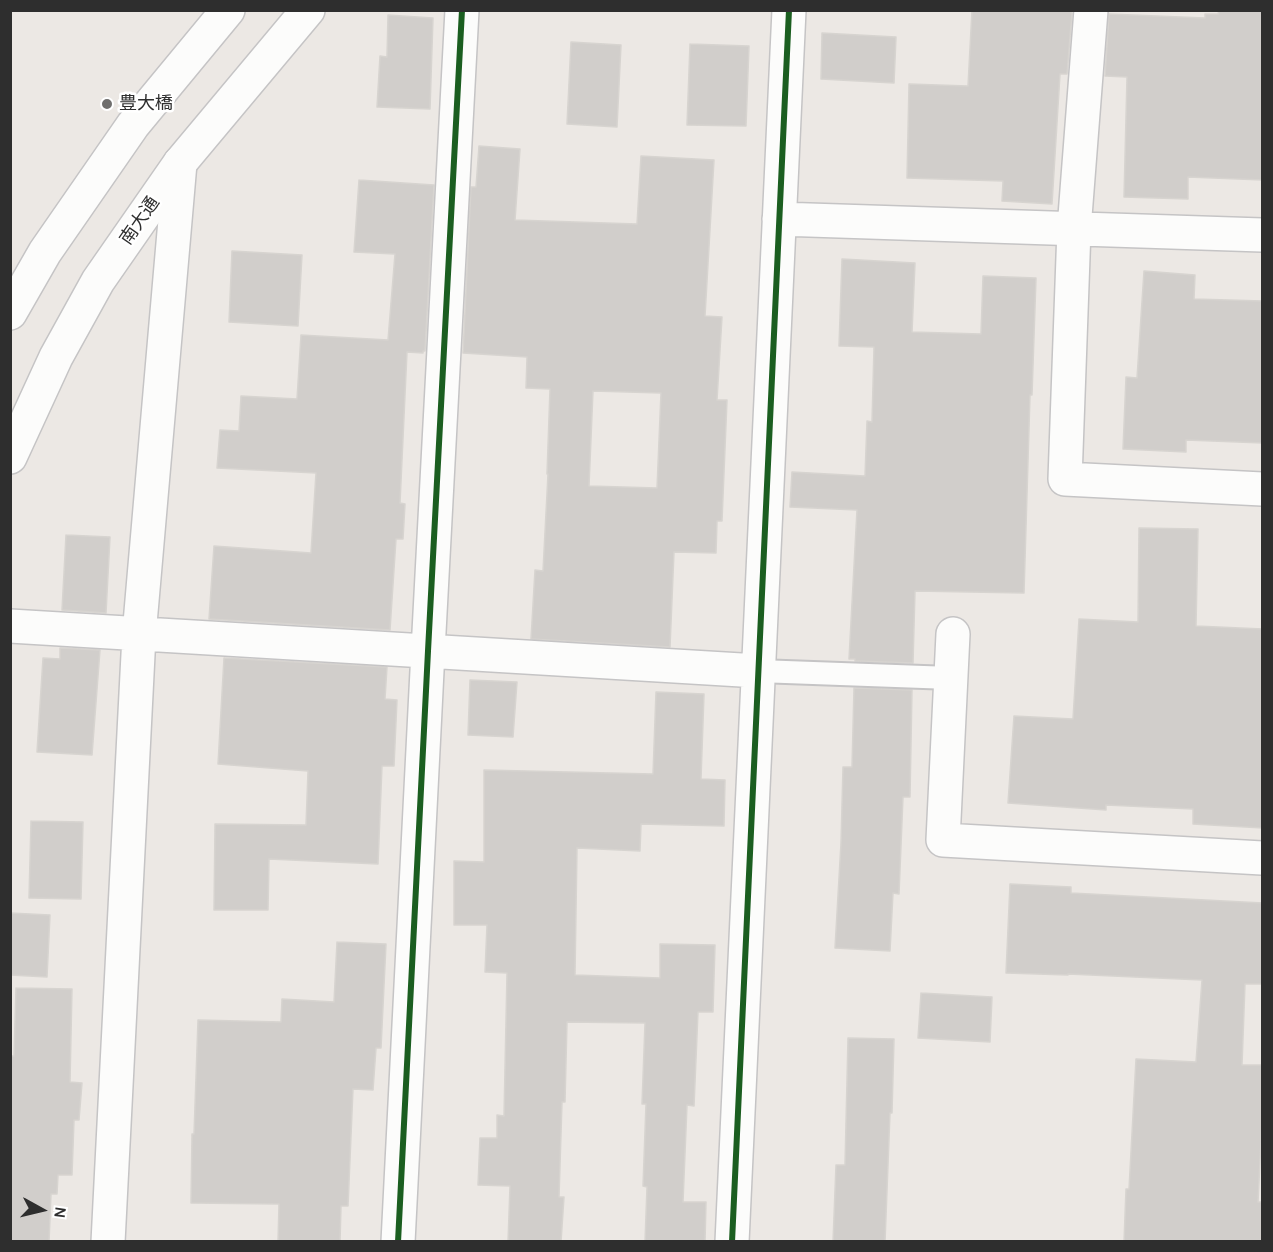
<!DOCTYPE html>
<html>
<head>
<meta charset="utf-8">
<style>
  body { margin:0 }
  #map { position:relative; width:1273px; height:1252px; overflow:hidden; background:#ece8e4; font-family:Karla,sans-serif }
  canvas { display:block }
  .frame { position:absolute; inset:0; border:12px solid #2e2e2e; pointer-events:none }
  .north { position:absolute; left:12px; top:1180px; width:60px; height:60px; -webkit-text-stroke:4px #fff; paint-order:stroke; rotate:98deg; font-size:16px; font-weight:700; line-height:24px; text-align:center; color:#2e2e2e }
  .north::after { content:''; display:block; margin:auto; width:21px; height:27px; background:#2e2e2e; clip-path:polygon(50% 0,100% 100%,50% 72%,0 100%) }
</style>
</head>
<body>
<div id="map">
<canvas width="1273" height="1252"></canvas>
<div class="frame"></div>
<div class="north">N</div>
</div>
<script>
const context = document.querySelector('canvas').getContext('2d');
context.lineJoin = 'round';
function fillPath(path, color) {
  context.fillStyle = color;
  context.fill(path, 'evenodd');
}
function poly(rows) {
  const path = new Path2D();
  for (const r of rows) {
    path.moveTo(r[0], r[1]);
    for (let i = 2; i < r.length; i += 2) path.lineTo(r[i], r[i + 1]);
  }
  return path;
}
function trace(path, color, width, dash) {
  context.strokeStyle = color;
  context.lineWidth = width;
  context.lineCap = dash ? 'butt' : 'round';
  context.setLineDash(dash || []);
  context.stroke(path);
}
function write(font, color, halo, rows, align = 'center') {
  context.font = font + ' Karla,"Noto Sans JP",sans-serif';
  context.lineWidth = 5;
  context.setLineDash([]);
  context.textBaseline = 'middle';
  context.strokeStyle = halo;
  context.fillStyle = color;
  for (const [text, x, y, turn = 0] of rows) {
    context.save();
    context.translate(x, y);
    context.rotate((+turn || 0) * Math.PI / 180);
    context.textAlign = isNaN(turn) ? turn : align;
    if (halo) context.strokeText(text, 0, 0);
    context.fillText(text, 0, 0);
    context.restore();
  }
}
const building = poly([
  [972,10,1071,10,1071,13,1072,13,1067,74,1060,74,1052,204,1002,201,1003,181,907,178,909,84,968,86,972,10],
  [1219,10,1263,10,1263,180,1188,177,1188,199,1124,197,1127,77,1105,76,1109,14,1205,18,1205,14,1218,14,1219,10],
  [388,15,433,18,430,109,377,107,380,56,387,57,388,15],
  [822,33,896,37,894,83,821,79,822,33],
  [571,42,621,45,617,127,567,124,571,42],
  [690,44,749,46,746,126,687,125,690,44],
  [479,146,520,149,515,220,637,224,641,156,714,160,705,316,722,317,717,400,727,400,722,521,717,521,716,553,674,552,670,647,531,639,535,570,543,571,548,474,547,474,550,389,526,388,527,357,463,353,471,187,476,187,479,146],
  [593,391,661,393,657,488,589,486,593,391],
  [359,180,434,185,425,351,423,351,423,353,407,352,400,503,405,504,403,539,396,539,390,630,209,619,214,546,311,553,316,473,217,468,220,430,239,431,241,396,297,399,301,335,388,340,395,254,354,252,359,180],
  [232,251,302,255,298,326,229,322,232,251],
  [842,259,915,263,912,332,981,334,983,276,1036,278,1032,395,1030,395,1024,593,915,591,913,663,855,661,855,659,849,659,857,510,790,507,792,472,865,476,867,421,872,422,874,347,839,346,842,259],
  [1144,271,1195,275,1194,299,1263,301,1263,443,1186,440,1186,452,1123,449,1126,377,1137,378,1144,271],
  [1139,528,1198,529,1196,626,1263,629,1263,828,1193,824,1193,809,1106,805,1106,810,1008,803,1014,716,1073,719,1079,619,1138,622,1139,528],
  [66,535,110,537,106,613,62,610,66,535],
  [60,648,100,650,92,755,37,752,43,658,60,659,60,648],
  [224,658,387,667,385,699,397,700,394,766,382,766,378,864,269,859,268,910,214,910,215,824,306,825,308,771,218,764,224,658],
  [470,680,517,682,513,737,468,735,470,680],
  [854,688,912,690,910,797,903,797,899,894,893,893,890,951,835,948,841,843,843,767,852,767,854,688],
  [656,692,704,694,701,779,725,780,724,826,641,824,640,851,577,848,575,975,660,978,660,944,715,945,713,1012,698,1012,694,1106,687,1105,683,1202,706,1202,705,1242,645,1242,647,1187,643,1186,646,1104,642,1104,645,1023,567,1022,565,1102,562,1102,559,1197,564,1197,561,1242,508,1242,510,1186,478,1185,480,1138,497,1138,497,1115,504,1116,507,973,485,972,487,925,454,925,454,861,484,862,484,770,653,774,656,692],
  [31,821,83,822,81,899,29,898,31,821],
  [1010,884,1071,887,1071,893,1263,903,1263,984,1245,984,1242,1065,1263,1065,1263,1101,1258,1202,1263,1202,1263,1242,1124,1242,1126,1189,1129,1189,1136,1059,1196,1062,1202,980,1068,974,1068,975,1006,973,1010,884],
  [10,913,50,915,47,977,10,975,10,913],
  [337,942,386,944,381,1048,376,1048,373,1090,353,1089,348,1206,341,1206,340,1242,278,1242,279,1204,191,1203,192,1134,194,1134,198,1020,281,1022,282,999,334,1002,337,942],
  [16,988,72,989,70,1082,82,1083,79,1120,74,1120,72,1175,58,1175,57,1194,51,1194,49,1242,10,1242,10,1056,14,1056,16,988],
  [921,993,992,997,990,1042,918,1038,921,993],
  [848,1038,894,1039,892,1113,890,1113,885,1242,833,1242,836,1165,845,1165,848,1038]
]);
fillPath(building, '#d1cecb');
trace(building, '#d7d4d0', 1.5);
const service = poly([
  [758,671,951,678]
]);
const minor = poly([
  [1091,10,1074,229,1065,479,1262,489],
  [779,219,1262,235],
  [10,626,758,671],
  [953,634,943,840,1262,858],
  [108,1242,139,635,180,163],
  [398,1242,428,651,462,10],
  [732,1242,789,10]
]);
const tertiary = poly([
  [10,313,45,252,133,125,228,10],
  [10,457,56,357,98,281,180,163,308,10]
]);
trace(service, '#c5c4c5', 26);
trace(minor, '#c5c4c5', 36);
trace(tertiary, '#c5c4c5', 36);
trace(service, '#fcfcfb', 22);
trace(minor, '#fcfcfb', 33);
trace(tertiary, '#fcfcfb', 33);
trace(poly([
  [398,1242,428,651,462,10],
  [732,1242,789,10]
]), '#1b5e20', 6);
for (const [x, y, r, color] of [
  [107,104,6,"#706f6e"]
]) {
  const dot = new Path2D();
  dot.arc(x, y, r, 0, 2 * Math.PI);
  context.fillStyle = color;
  context.fill(dot);
  trace(dot, '#fff', 2);
}
write('18px', '#2e2e2e', '#fff', [
  ["豊大橋",119,104]
], 'left');
write('18px', '#2e2e2e', '#fff', [
  ["南大通",140,221,-55]
]);
</script>
</body>
</html>
